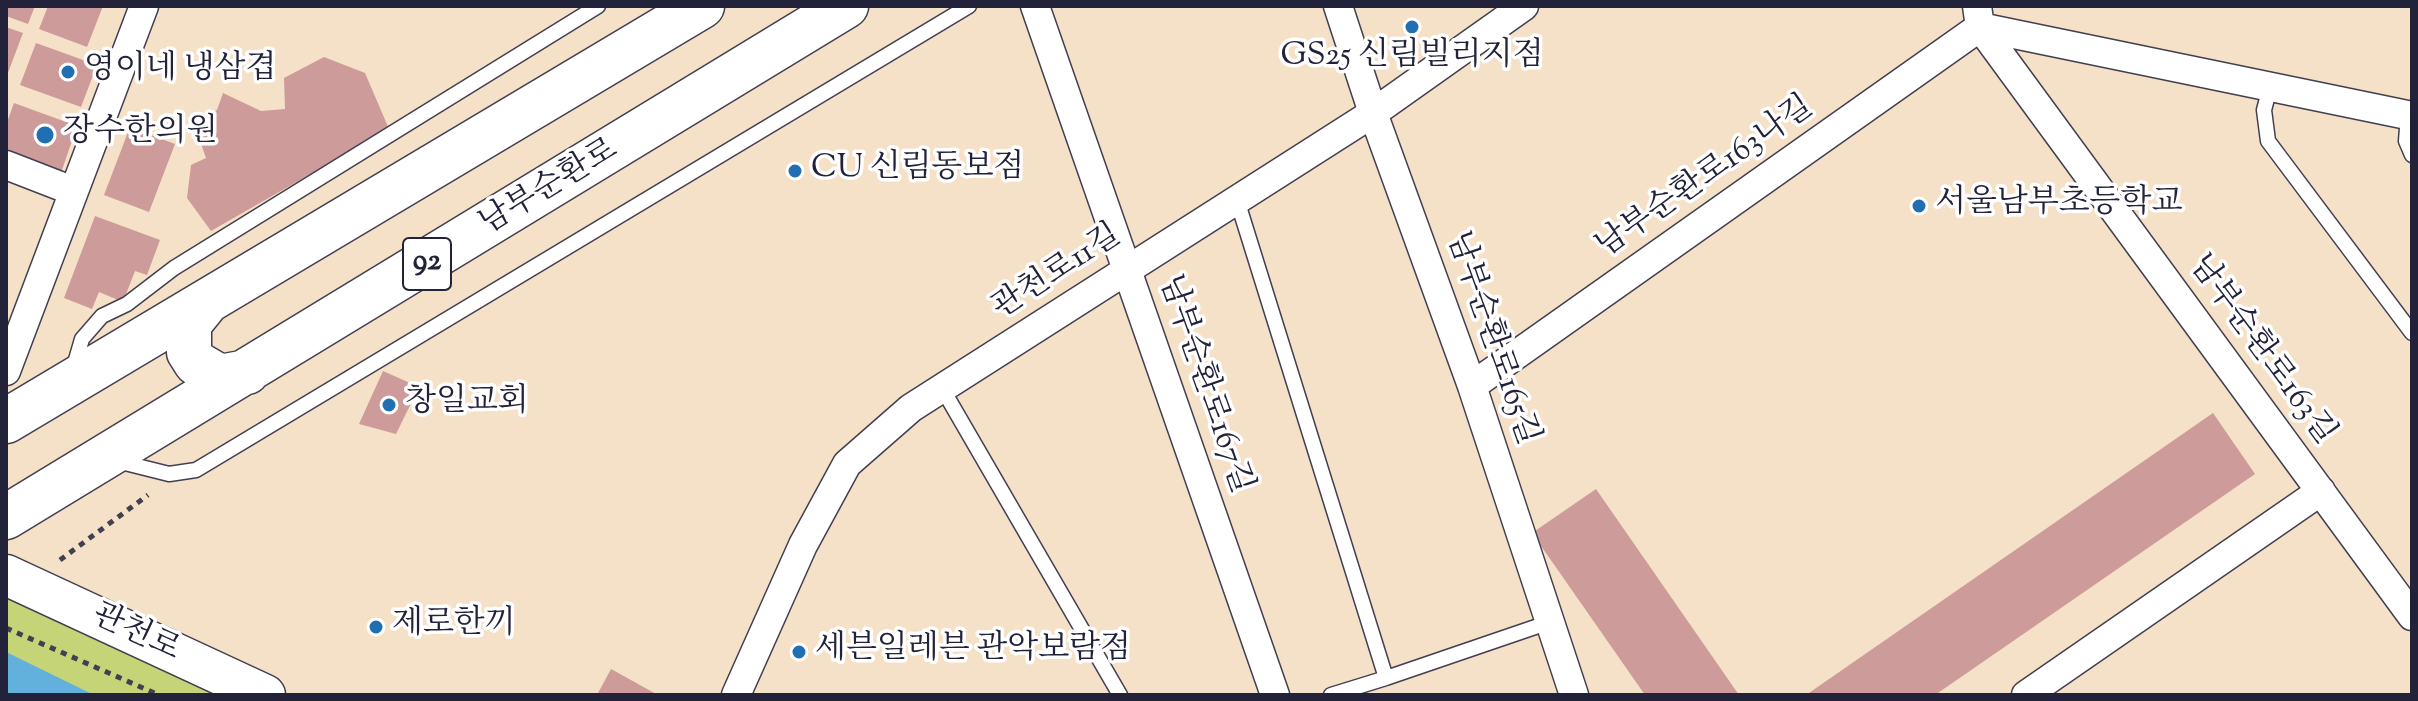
<!DOCTYPE html>
<html>
<head>
<meta charset="utf-8">
<style>
  body { margin:0 }
  #map { position:relative; width:2418px; height:701px; overflow:hidden; background:#f5e1c7; font-family:"Sorts Mill Goudy",serif }
  canvas { display:block }
  .frame { position:absolute; inset:0; border:8px solid #22223b; pointer-events:none }
</style>
</head>
<body>
<div id="map">
<canvas width="2418" height="701"></canvas>
<div class="frame"></div>
</div>
<script>
const context = document.querySelector('canvas').getContext('2d');
context.lineJoin = 'round';
function fillPath(path, color) {
  context.fillStyle = color;
  context.fill(path, 'evenodd');
}
function poly(rows) {
  const path = new Path2D();
  for (const r of rows) {
    path.moveTo(r[0], r[1]);
    for (let i = 2; i < r.length; i += 2) path.lineTo(r[i], r[i + 1]);
  }
  return path;
}
function trace(path, color, width, dash) {
  context.strokeStyle = color;
  context.lineWidth = width;
  context.lineCap = dash ? 'butt' : 'round';
  context.setLineDash(dash || []);
  context.stroke(path);
}
function write(font, color, halo, rows, align = 'center') {
  context.font = font + ' "Sorts Mill Goudy","Noto Serif KR",serif';
  context.lineWidth = 7;
  context.setLineDash([]);
  context.textBaseline = 'middle';
  context.strokeStyle = halo;
  context.fillStyle = color;
  for (const [text, x, y, turn = 0] of rows) {
    context.save();
    context.translate(x, y);
    context.rotate((+turn || 0) * Math.PI / 180);
    context.textAlign = isNaN(turn) ? turn : align;
    if (halo) context.strokeText(text, 0, 0);
    context.fillText(text, 0, 0);
    context.restore();
  }
}
fillPath(poly([
  [6,588,231,695,6,695]
]), '#c4d476');
fillPath(poly([
  [6,652,94,695,6,695]
]), '#62b0dc');
fillPath(poly([
  [6,6,35,6,28,24,6,16],
  [48,6,103,6,87,47,39,29],
  [6,27,23,33,6,78],
  [36,43,97,65,81,107,20,85],
  [324,57,365,73,389,129,211,231,187,198,191,165,206,158,193,121,217,110,223,93,261,111,285,109,284,78],
  [14,103,77,126,61,173,6,154,6,125],
  [130,127,175,144,149,212,104,195],
  [95,216,160,240,147,275,135,271,123,302,99,292,92,309,64,298],
  [383,371,419,387,396,434,359,424],
  [2213,413,2255,474,1935,695,1806,695],
  [1596,489,1739,695,1645,695,1532,533],
  [611,669,658,695,597,695]
]), '#cd9b9a');
const lane = poly([
  [2270,87,2264,110,2268,141,2412,333],
  [2408,115,2406,141,2412,155],
  [1237,200,1386,678,1550,622],
  [73,370,82,339,102,316,127,304,174,268,598,6],
  [942,388,1120,695],
  [117,461,169,474,196,470,969,6],
  [1331,695,1386,678]
]);
const street = poly([
  [1035,6,1275,695],
  [1338,6,1373,113,1472,386,1574,695],
  [1977,6,1980,27,2412,616],
  [6,165,73,191],
  [6,371,144,6],
  [1472,386,1980,27,2412,116],
  [736,695,803,545,847,464,911,408,1373,113,1524,6],
  [2026,695,2321,491]
]);
const secondary = poly([
  [6,575,265,695]
]);
const primary = poly([
  [206,303,189,324,189,352,196,363,220,377,247,372],
  [6,421,702,6],
  [6,517,846,6]
]);
trace(lane, '#423f50', 17);
trace(street, '#423f50', 31);
trace(secondary, '#423f50', 43);
trace(primary, '#423f50', 47);
trace(poly([
  [60,560,148,495],
  [6,628,159,695]
]), '#423f50', 5, [6, 6]);
trace(lane, '#fff', 14);
trace(street, '#fff', 28);
trace(secondary, '#fff', 40);
trace(primary, '#fff', 44);
for (const [x, y, r, color] of [
  [1412,27,8,"#1f6fb2"],
  [68,72,8,"#1f6fb2"],
  [45,135,10,"#1f6fb2"],
  [795,171,8,"#1f6fb2"],
  [1919,206,8,"#1f6fb2"],
  [389,405,8,"#1f6fb2"],
  [376,627,8,"#1f6fb2"],
  [799,652,8,"#1f6fb2"]
]) {
  const dot = new Path2D();
  dot.arc(x, y, r, 0, 2 * Math.PI);
  context.fillStyle = color;
  context.fill(dot);
  trace(dot, '#fff', 3);
}
for (const [x, y, w] of [
  [427,264,48]
]) {
  const box = new Path2D();
  box.roundRect(x - w / 2, y - 26, w, 52, 6);
  context.fillStyle = '#fff';
  context.fill(box);
  trace(box, '#22223b', 2);
}
write('bold 30px', '#22223b', null, [
  ["92",427,264]
]);
write('32px', '#22223b', '#fff', [
  ["GS25 신림빌리지점",1412,59,"center"],
  ["영이네 냉삼겹",84,72],
  ["장수한의원",63,135],
  ["CU 신림동보점",811,171],
  ["서울남부초등학교",1935,206],
  ["창일교회",405,405],
  ["제로한끼",392,627],
  ["세븐일레븐 관악보람점",815,652]
], 'left');
write('32px', '#22223b', '#fff', [
  ["남부순환로163나길",1706,179,-35],
  ["남부순환로",550,189,-31],
  ["관천로11길",1058,274,-33],
  ["남부순환로165길",1490,339,71],
  ["남부순환로163길",2260,351,54],
  ["남부순환로167길",1203,385,71],
  ["관천로",135,635,25]
]);
</script>
</body>
</html>
